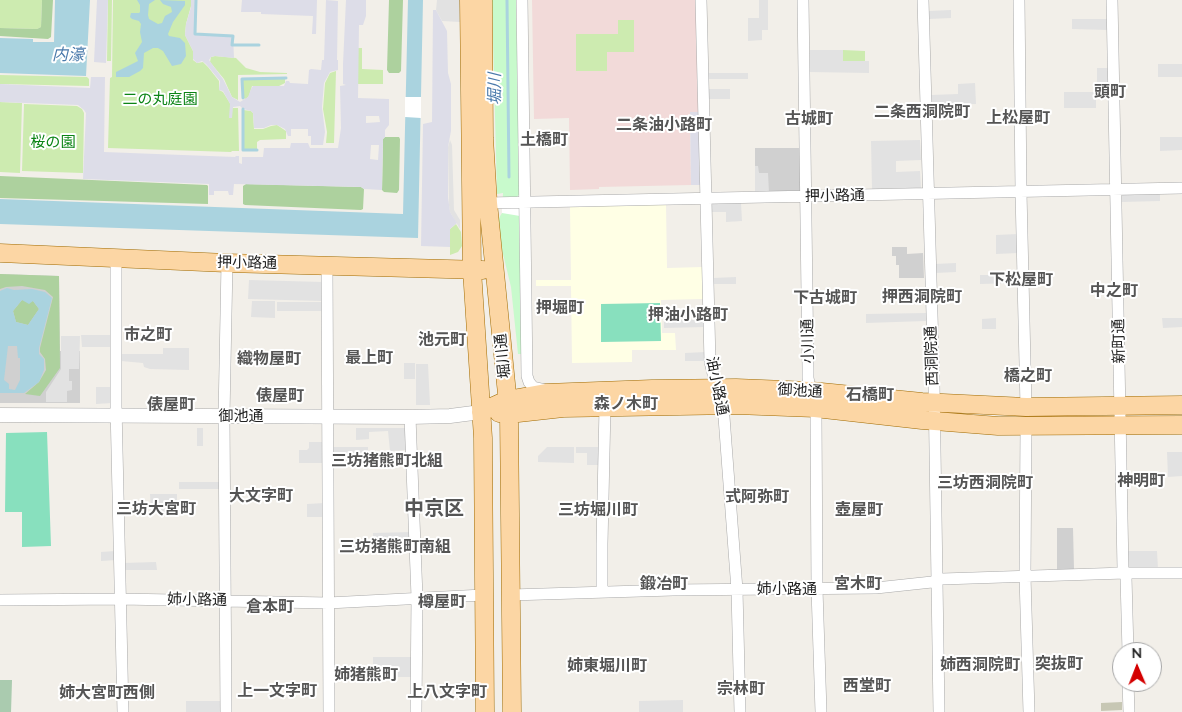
<!DOCTYPE html>
<html>
<head>
<meta charset="utf-8">
<style>
  body { margin:0 }
  #map { position:relative; width:1182px; height:712px; overflow:hidden; background:#f2efe9; font-family:Mulish,sans-serif }
  canvas { display:block }
  .north { position:absolute; left:1112px; top:642px; width:50px; height:50px; box-sizing:border-box; background:#fff; border:1px solid #a7a7a7; border-radius:50%; rotate:359deg; font-size:14px; font-weight:700; line-height:20px; text-align:center; color:#222 }
  .north::after { content:''; display:block; margin:auto; width:18px; height:22px; background:#d40000; clip-path:polygon(50% 0,100% 100%,50% 72%,0 100%) }
</style>
</head>
<body>
<div id="map">
<canvas width="1182" height="712"></canvas>
<div class="north">N</div>
</div>
<script>
const context = document.querySelector('canvas').getContext('2d');
context.lineJoin = 'round';
function fillPath(path, color) {
  context.fillStyle = color;
  context.fill(path, 'evenodd');
}
function poly(rows) {
  const path = new Path2D();
  for (const r of rows) {
    path.moveTo(r[0], r[1]);
    for (let i = 2; i < r.length; i += 2) path.lineTo(r[i], r[i + 1]);
  }
  return path;
}
function trace(path, color, width, dash) {
  context.strokeStyle = color;
  context.lineWidth = width;
  context.lineCap = dash ? 'butt' : 'round';
  context.setLineDash(dash || []);
  context.stroke(path);
}
function write(font, color, halo, rows, align = 'center') {
  context.font = font + ' Mulish,"Noto Sans JP",sans-serif';
  context.lineWidth = 4;
  context.setLineDash([]);
  context.textBaseline = 'middle';
  context.strokeStyle = halo;
  context.fillStyle = color;
  for (const [text, x, y, turn = 0] of rows) {
    context.save();
    context.translate(x, y);
    context.rotate((+turn || 0) * Math.PI / 180);
    context.textAlign = isNaN(turn) ? turn : align;
    if (halo) context.strokeText(text, 0, 0);
    context.fillText(text, 0, 0);
    context.restore();
  }
}
fillPath(poly([
  [532,0,696,0,699,112,690,113,691,185,599,187,599,189,570,190,569,118,534,119]
]), '#f2dad9');
fillPath(poly([
  [666,204,667,268,703,267,703,299,661,300,662,333,675,333,676,350,632,350,632,362,572,363,571,286,536,286,536,280,571,280,570,206]
]), '#ffffe5');
fillPath(poly([
  [755,148,800,148,801,192,769,193,755,166],
  [892,247,907,247,907,254,923,253,924,278,899,278,899,265,896,265,896,256,892,256],
  [0,274,59,276,60,351,80,351,80,403,0,403],
  [1057,528,1073,528,1074,569,1057,570]
]), '#d0d0d0');
fillPath(poly([
  [1122,702,1122,710,1101,711,1101,703]
]), '#c7c7b4');
fillPath(poly([
  [0,0,42,0,41,27,37,29,0,28],
  [108,0,112,0,111,61,107,61],
  [113,0,191,0,191,6,186,24,185,35,193,51,193,60,197,63,203,62,208,67,219,81,219,90,223,92,233,108,238,108,239,151,232,151,231,152,108,148,110,78,112,77],
  [618,20,634,20,634,52,607,52,607,71,576,71,576,34,618,34],
  [358,48,362,48,362,69,383,70,383,84,358,84],
  [843,50,865,51,865,61,843,61],
  [215,56,236,58,246,68,260,72,287,73,287,74,238,75,238,100,232,97,224,79,210,62,211,57],
  [336,71,334,143,326,143,327,132,323,109,325,83,330,73],
  [0,75,87,77,89,79,89,86,0,84],
  [285,79,285,83,279,86,252,86,249,96,246,99,243,98,243,79],
  [0,102,22,103,20,173,0,172],
  [24,104,77,106,82,109,84,113,83,173,22,171],
  [243,110,251,111,253,113,254,129,263,129,271,126,277,125,286,131,286,139,260,140,257,142,257,149,244,149],
  [456,224,461,232,462,246,458,252,450,255,450,229]
]), '#cdebb0');
fillPath(poly([
  [42,0,53,0,51,37,48,39,0,36,0,28,37,29,41,27],
  [389,0,403,0,401,71,399,73,389,73,387,70],
  [385,137,399,137,400,139,399,190,397,193,384,192,382,190,383,139],
  [0,176,207,185,208,186,208,204,0,198],
  [246,184,361,187,364,189,363,209,361,210,245,205,243,204,243,186],
  [0,274,59,276,60,368,40,396,25,394,39,382,46,370,45,359,40,352,40,348,53,297,45,290,22,286,6,287,0,289],
  [22,300,33,301,39,309,28,325,16,322,13,311]
]), '#add19e');
fillPath(poly([
  [0,680,12,680,11,712,0,712]
]), '#aacbaf');
fillPath(poly([
  [492,0,516,0,523,354,518,354,511,287,498,233,497,221,502,213,503,193,497,194]
]), '#c8facc');
fillPath(poly([
  [660,303,661,341,601,342,601,304],
  [47,432,51,546,22,547,22,512,5,512,6,433]
]), '#88e0be');
fillPath(poly([
  [437,0,460,0,460,22,442,21,436,10],
  [759,0,768,0,768,30,762,30,762,40,748,41,748,18,759,18],
  [951,10,951,18,929,19,929,11],
  [1072,19,1108,19,1108,30,1072,29],
  [810,50,843,50,843,61,869,61,869,73,809,72],
  [1158,64,1182,64,1182,77,1158,77],
  [1097,68,1110,68,1110,91,1097,91],
  [708,73,748,73,748,79,708,79],
  [975,83,976,104,938,105,938,107,931,108,931,95,958,94,958,84],
  [708,89,730,89,730,99,708,99],
  [1064,92,1096,92,1096,108,1064,108],
  [1160,137,1182,137,1182,150,1160,151],
  [450,140,452,145,454,210,460,220,460,229,450,212,449,206,448,147],
  [920,140,921,160,896,161,896,172,920,171,921,188,872,189,871,141],
  [755,166,758,166,759,173,768,173,769,193,755,193],
  [1160,193,1160,201,1122,202,1122,194],
  [711,203,741,203,742,221,726,222,726,212,711,212],
  [1018,234,1018,253,996,254,996,235],
  [956,263,956,272,935,273,935,264],
  [980,275,1017,275,1017,283,980,284],
  [736,277,736,284,713,284,713,278],
  [249,280,323,282,323,301,248,299],
  [252,301,275,301,275,318,251,317],
  [277,302,324,302,324,311,277,311],
  [926,313,926,321,866,323,866,314],
  [996,318,996,329,982,329,982,319],
  [1162,318,1182,318,1182,327,1163,328],
  [705,319,705,327,664,328,664,321],
  [81,335,110,335,110,347,82,347],
  [61,336,80,336,79,369,69,369,69,381,72,381,72,390,67,391,67,402,46,402,46,392,61,369],
  [163,348,189,348,189,370,150,369,144,367,143,363,121,361,121,354,163,354],
  [706,352,706,361,685,361,685,353],
  [404,363,415,363,415,379,404,379],
  [416,364,428,364,430,405,416,405],
  [96,387,111,387,112,403,96,404],
  [197,428,203,428,203,446,197,446],
  [356,428,405,428,406,450,390,451,388,431,369,432,369,439,356,440],
  [309,442,323,442,323,463,299,463,299,450,307,450,309,448],
  [332,447,368,447,368,460,333,461],
  [547,447,574,447,574,463,538,462,538,456],
  [576,447,603,447,603,465,587,465,587,453,576,453],
  [1167,452,1182,452,1182,476,1168,477],
  [179,482,222,482,222,489,179,489],
  [150,494,177,494,177,512,151,512],
  [325,503,325,517,307,517,307,504],
  [412,532,412,544,373,545,373,533],
  [116,551,116,560,101,561,101,552],
  [1128,551,1157,551,1158,569,1130,570,1128,567],
  [156,562,157,570,123,570,123,563],
  [373,657,413,657,413,677,373,677],
  [683,700,683,712,639,712,639,701],
  [186,701,223,701,223,712,186,712]
]), '#e2e2e2');
fillPath(poly([
  [97,0,108,0,106,63,94,62],
  [191,0,196,0,196,34,233,35,234,58,215,56,211,57,209,60,223,79,232,97,240,102,248,97,251,89,253,86,284,86,286,81,289,81,290,83,308,84,309,70,311,69,321,70,322,60,324,60,326,0,338,1,337,60,338,60,338,70,330,72,324,83,322,107,325,132,323,145,311,145,311,136,308,136,308,129,291,129,291,136,288,136,285,129,277,125,271,125,264,128,254,128,253,113,251,111,243,109,240,106,233,107,232,118,229,118,230,104,223,91,219,90,220,81,206,64,202,61,197,63,193,59,193,51,185,35,186,24,191,7],
  [242,0,317,0,316,34,312,34,313,16,261,14,261,12,241,12],
  [346,0,366,0,366,16,363,25,359,25,358,98,389,99,389,125,385,130,385,137,383,139,382,190,364,189,361,187,234,184,233,195,229,195,228,191,214,191,214,195,209,195,209,184,83,179,86,113,84,110,78,105,0,102,0,84,90,88,91,77,105,77,104,152,235,157,236,156,239,156,239,163,242,164,242,157,263,157,264,148,290,148,291,143,308,143,310,148,338,148,341,128,340,86,346,85,343,84,343,64],
  [366,116,379,116,380,122,366,123],
  [371,145,379,145,378,160,370,159],
  [433,10,436,10,447,31,448,73,451,84,451,131,448,147,448,197,450,212,457,223,450,229,450,247,421,246,423,124,432,122],
  [690,112,699,112,700,185,691,185]
]), '#dddde8');
fillPath(poly([
  [55,0,90,0,86,76,0,73,0,38,33,39,33,42,54,42],
  [137,0,155,0,149,4,148,15,149,19,158,24,162,23,165,16,172,12,171,7,163,4,160,0,185,1,185,5,173,22,168,34,169,36,180,38,185,43,186,56,181,64,172,66,163,51,158,48,153,48,144,53,143,68,140,71,129,77,116,77,116,72,138,61,135,53,142,42,140,32,141,24,139,21,132,19,130,17,131,13,139,13,140,12,140,5],
  [408,0,423,0,418,238,0,224,0,199,403,214],
  [7,288,14,290,32,289,45,292,52,298,39,348,39,354,44,359,44,370,39,382,24,393,0,393,0,291],
  [22,300,29,304,33,301,39,309,28,325,16,322,13,311],
  [8,346,17,346,18,358,20,358,20,380,15,390,9,389,9,384,4,380]
]), '#aad3df');
fillPath(poly([
  [405,97,421,97,421,118,405,117],
  [520,194,520,216,502,213,502,199,516,198]
]), '#fff');
trace(poly([
  [196,0,195,34,233,36,232,45,259,45],
  [507,0,509,177],
  [243,98,242,79,286,78],
  [243,109,243,150,257,150]
]), '#aad3df', 3);
const minor = poly([
  [522,0,527,376,529,382,533,387,546,390],
  [701,0,710,362,724,417,737,590,740,712],
  [803,0,808,368,808,378,816,415,817,589,821,712],
  [923,0,934,384,939,712],
  [1019,0,1021,192,1026,407],
  [1112,0,1123,569,1126,577,1128,652],
  [488,203,1182,188],
  [116,259,116,406,123,712],
  [327,265,329,712],
  [410,417,417,597,416,712],
  [1026,427,1025,576,1029,712],
  [602,592,602,544,605,407],
  [511,595,673,590,876,588,932,582,942,579,1125,573,1182,573],
  [0,600,121,599,328,603,483,595],
  [1128,682,1129,712],
  [226,712,224,416,227,263]
]);
const tertiary = poly([
  [0,415,410,417,450,416,481,412]
]);
const primary = poly([
  [469,0,472,270,483,438,485,712],
  [483,0,484,138,488,203,509,414,512,712],
  [0,253,227,263,483,270],
  [481,412,507,400,546,393,652,389,736,388,811,391,922,402,1026,407,1182,405],
  [499,413,509,414,563,408,736,405,815,408,922,420,998,426,1182,425]
]);
trace(minor, '#a9a9a9', 12);
trace(tertiary, '#a9a9a9', 15);
trace(primary, '#a06b00', 19);
trace(minor, '#fff', 11);
trace(tertiary, '#fff', 14);
trace(primary, '#fcd6a4', 18);
write('15px', '#0c8416', '#fff', [
  ["二の丸庭園",160,99],
  ["桜の園",53,142]
]);
write('15px', '#222', '#fff', [
  ["押小路通",835,196,-1],
  ["押小路通",247,263,1],
  ["小川通",808,341,-91],
  ["新町通",1119,341,-91],
  ["堀川通",503,356,-96],
  ["西洞院通",932,356,-92],
  ["油小路通",717,386,79],
  ["御池通",800,391,3],
  ["御池通",241,416],
  ["姉小路通",787,589],
  ["姉小路通",197,600,1]
]);
write('italic 16px', '#4a7aab', '#fff', [
  ["内濠",68,55],
  ["堀川",495,89,-90]
]);
write('bold 16px', '#555', '#fff', [
  ["頭町",1110,92],
  ["二条西洞院町",922,112],
  ["上松屋町",1018,118],
  ["古城町",809,119],
  ["二条油小路町",664,125],
  ["土橋町",544,140],
  ["下松屋町",1021,280],
  ["中之町",1114,291],
  ["押西洞院町",922,297],
  ["下古城町",825,298],
  ["押堀町",560,308],
  ["押油小路町",688,315],
  ["市之町",148,335],
  ["池元町",442,340],
  ["最上町",369,358],
  ["織物屋町",269,359],
  ["橋之町",1028,376],
  ["石橋町",870,395],
  ["俵屋町",280,396],
  ["森ノ木町",626,404],
  ["俵屋町",171,405],
  ["三坊猪熊町北組",387,461],
  ["神明町",1141,481],
  ["三坊西洞院町",985,483],
  ["大文字町",261,496],
  ["式阿弥町",757,497],
  ["三坊大宮町",156,509],
  ["三坊堀川町",598,510],
  ["壺屋町",859,510],
  ["三坊猪熊町南組",395,547],
  ["鍛冶町",664,584],
  ["宮木町",858,584],
  ["樽屋町",442,602],
  ["倉本町",270,607],
  ["突抜町",1059,664],
  ["姉西洞院町",980,665],
  ["姉東堀川町",607,666],
  ["姉猪熊町",366,675],
  ["西堂町",867,686],
  ["宗林町",741,689],
  ["上一文字町",277,691],
  ["上八文字町",447,692],
  ["姉大宮町西側",107,693]
]);
write('bold 20px', '#555', '#fff', [
  ["中京区",434,509]
]);
</script>
</body>
</html>
